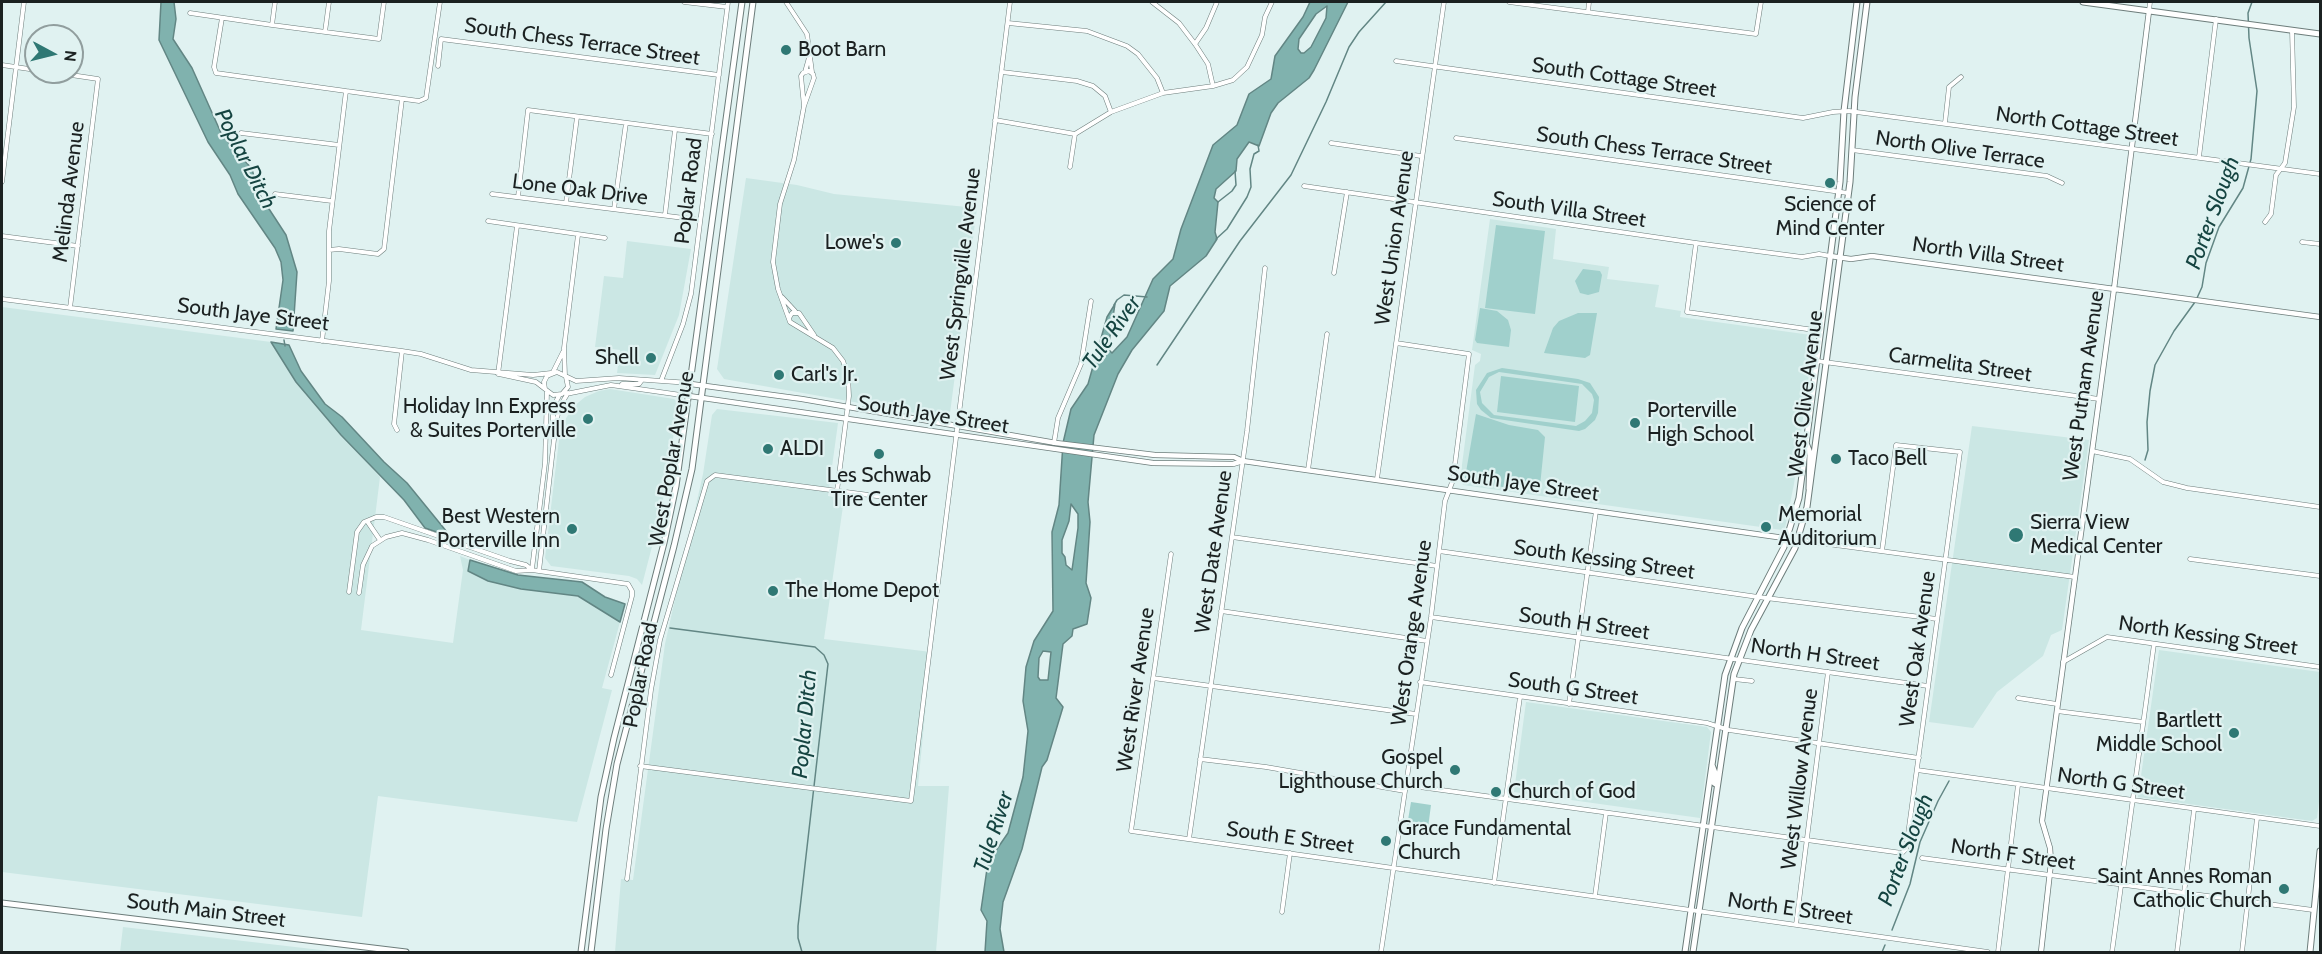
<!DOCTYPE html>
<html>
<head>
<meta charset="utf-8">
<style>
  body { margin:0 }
  #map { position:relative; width:2322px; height:954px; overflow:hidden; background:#e0f2f1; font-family:Cabin,sans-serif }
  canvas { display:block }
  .frame { position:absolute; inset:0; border:3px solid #1b2121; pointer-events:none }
  .north { position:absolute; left:24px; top:24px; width:60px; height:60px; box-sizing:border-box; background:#e0f2f1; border:2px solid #919e9e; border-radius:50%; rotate:97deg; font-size:16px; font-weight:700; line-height:24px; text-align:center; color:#1b2121 }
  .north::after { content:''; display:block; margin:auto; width:21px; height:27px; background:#2f7874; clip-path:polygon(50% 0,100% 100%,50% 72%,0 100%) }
</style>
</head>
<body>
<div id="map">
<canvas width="2322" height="954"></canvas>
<div class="frame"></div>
<div class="north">N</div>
</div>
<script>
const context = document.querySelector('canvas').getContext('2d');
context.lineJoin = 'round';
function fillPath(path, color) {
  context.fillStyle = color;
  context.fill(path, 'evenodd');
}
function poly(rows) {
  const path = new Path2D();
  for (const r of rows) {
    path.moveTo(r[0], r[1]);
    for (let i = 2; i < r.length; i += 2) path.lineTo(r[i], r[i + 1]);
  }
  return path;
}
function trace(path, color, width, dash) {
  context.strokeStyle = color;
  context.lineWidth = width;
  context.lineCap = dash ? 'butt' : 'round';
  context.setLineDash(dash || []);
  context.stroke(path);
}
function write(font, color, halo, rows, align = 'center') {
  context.font = font + ' Cabin,sans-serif';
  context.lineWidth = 4.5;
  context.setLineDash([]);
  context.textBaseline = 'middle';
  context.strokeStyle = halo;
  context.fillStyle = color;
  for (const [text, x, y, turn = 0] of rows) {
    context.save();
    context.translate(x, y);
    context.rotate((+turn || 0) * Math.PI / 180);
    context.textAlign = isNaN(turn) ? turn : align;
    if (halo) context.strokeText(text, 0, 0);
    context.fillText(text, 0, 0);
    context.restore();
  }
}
fillPath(poly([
  [746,178,797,185,834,194,977,208,950,413,944,418,724,379,717,369],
  [1490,219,1556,229,1553,259,1609,267,1607,279,1659,285,1655,307,1681,311,1680,317,1811,335,1814,338,1794,484,1785,528,1782,530,1463,485,1460,480,1475,365,1480,361,1481,354,1472,350],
  [627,241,691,249,679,315,655,375,617,373,620,350,595,347,604,276,623,278],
  [2,307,271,342,296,382,380,477,361,630,453,643,463,570,460,556,470,560,468,571,521,589,578,596,620,622,602,688,612,690,577,822,378,796,362,917,2,872],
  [610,389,674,399,681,406,678,408,661,512,642,585,637,579,629,576,551,566,545,558,559,440,565,420,573,407,585,397,599,391],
  [717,409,838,423,828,496,844,499,824,639,931,652,918,786,949,786,936,952,615,952,621,879,633,880,665,644,703,474,712,415],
  [1972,426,2089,440,2062,630,2051,635,2043,656,1997,692,1973,728,1929,722],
  [2159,650,2320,672,2320,793,2317,818,2312,821,2138,797],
  [1526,702,1707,727,1711,732,1700,818,1514,792],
  [123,927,338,952,120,952]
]), '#cbe7e4');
fillPath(poly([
  [1496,225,1545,231,1535,314,1485,308],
  [1583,269,1600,271,1602,275,1599,292,1588,295,1580,293,1575,281],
  [1480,308,1497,311,1508,320,1511,330,1509,347,1477,343,1475,340],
  [1578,313,1597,313,1590,355,1585,358,1544,353,1553,328,1559,321],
  [1502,368,1578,379,1590,383,1599,397,1598,413,1595,420,1585,429,1579,431,1491,418,1481,410,1477,404,1476,390,1487,373],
  [1499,372,1582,384,1592,394,1594,400,1592,413,1585,421,1576,426,1494,415,1482,403,1480,392,1489,377],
  [1501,376,1579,386,1575,422,1497,412],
  [1476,414,1509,425,1538,430,1545,437,1540,486,1518,484,1517,489,1468,482,1465,478],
  [1411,802,1431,805,1428,828,1407,826]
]), '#a0d0cc');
const water = poly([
  [161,2,174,2,176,19,173,39,192,68,222,135,252,169,258,192,286,235,297,272,293,331,276,329,283,280,281,262,275,248,238,194,230,175,208,142,159,40,161,2],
  [1310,2,1348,2,1314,70,1309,78,1278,103,1271,113,1259,146,1249,142,1237,159,1236,171,1216,189,1214,198,1218,202,1215,232,1217,239,1206,256,1170,286,1164,311,1132,350,1118,374,1094,435,1088,502,1090,522,1086,583,1091,598,1087,624,1073,629,1072,636,1063,644,1056,698,1063,707,1047,760,1042,767,1022,849,1003,902,1000,929,1004,952,985,952,987,921,981,910,988,862,1008,833,1023,777,1028,731,1023,701,1026,667,1034,641,1053,611,1052,532,1059,505,1063,443,1071,409,1088,384,1107,317,1115,304,1108,349,1112,353,1127,337,1153,279,1173,259,1181,229,1213,145,1237,125,1249,94,1271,79,1275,56,1303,17,1310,2],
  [1327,6,1326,18,1311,47,1304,53,1301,53,1298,49,1299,39,1316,14,1327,6],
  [1071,504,1078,514,1078,528,1072,570,1066,565,1065,557,1062,553,1062,540,1069,521,1071,504],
  [1043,651,1051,652,1048,680,1040,680,1038,677,1039,658,1043,651],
  [271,342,289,345,301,371,325,404,342,417,384,462,407,483,451,537,425,528,404,500,341,435,296,382,271,342],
  [470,560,518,575,582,582,605,597,625,604,620,622,578,596,521,589,488,581,468,571,470,560]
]);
fillPath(water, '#80b2ae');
trace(water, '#628684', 1.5);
trace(poly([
  [1218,202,1232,191,1236,185,1235,171],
  [1216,239,1227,229,1247,197,1251,187,1250,169,1254,154,1259,151,1258,145],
  [2197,298,2202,287,2206,263,2219,227,2243,188,2251,159,2257,91,2249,38,2248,13,2252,2],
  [1114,305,1117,300,1124,295,1147,297],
  [284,340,285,346],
  [1157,365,1240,241,1291,175,1326,102,1349,47,1359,32,1386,2],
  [2145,460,2148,450,2147,422,2150,391,2155,365,2174,331,2195,302],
  [670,628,815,647,824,655,828,664,798,926,798,938,802,952],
  [1892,930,1910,884,1920,842,1938,801,1949,781],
  [1882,952,1885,945]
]), '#628684', 1.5);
const minor = poly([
  [275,2,272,25,379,39,384,2],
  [684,2,727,7],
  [786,2,807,34,812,72],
  [1152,2,1179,23,1195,44,1208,64,1213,86],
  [1509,2,1756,34,1761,2],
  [2149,11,2150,2],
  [1588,12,1589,2],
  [190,13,272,25],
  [222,18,214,67,216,73,346,91],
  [1008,23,1087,31,1127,46,1138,54,1157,78,1163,93],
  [325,32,329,2],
  [1195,44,1206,28,1217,2],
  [1396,61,1803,118,1833,112,1849,111,2320,174],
  [2,65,36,70],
  [438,66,441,39,719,75],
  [51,72,98,79,70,308],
  [805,72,810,54],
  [1002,72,1077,81,1093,86,1105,96,1111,112],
  [804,106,801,76,803,73,809,71,813,74,814,78,804,106,794,160,780,204,773,262,778,289,790,322,833,348,843,361,848,376,849,396,837,491],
  [995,120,1075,134],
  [1945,123,1949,87,1961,77],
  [241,133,339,145],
  [1456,138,1848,193],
  [1331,143,1421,156],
  [1852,150,2047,176,2062,183],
  [2199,157,2216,19],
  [1070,167,1075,134,1111,112,1163,93,1213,86,1233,80,1247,67,1262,35,1265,17,1272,2],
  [2,182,24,2],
  [1304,186,1696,243,1802,257,1819,254,1830,256],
  [275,194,332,201],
  [492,194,700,220],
  [518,197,528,110,712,134],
  [566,203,577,117],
  [614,209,626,123],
  [665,215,675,130],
  [488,221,605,238],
  [2265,222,2271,214,2276,175,2285,163,2294,107,2292,30],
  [2,236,78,246],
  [2302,242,2320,244],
  [1696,243,1687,312,1821,331],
  [329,250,339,249,378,254,384,249,402,99],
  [1334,273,1347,192],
  [782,297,795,311],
  [2,299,402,351,421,354,471,370,533,375,551,373],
  [789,318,792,313,799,313,814,335],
  [322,341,329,281,329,231,346,91,419,101,426,98,440,2],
  [1817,361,2099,399],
  [553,372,563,352],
  [498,374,517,226],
  [499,374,536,382,545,389],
  [565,376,564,348,578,235],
  [566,377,568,387,562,394,553,395,545,389,544,382,547,376,557,372,576,381,619,378,690,383],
  [661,381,683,324,691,294,728,2],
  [622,384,639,384,642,380],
  [566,394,611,385,688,396],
  [397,430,394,424,402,351],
  [553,432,553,407,559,396],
  [1054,443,1058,418,1081,364,1091,301],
  [2092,451,2130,459,2163,482,2187,488,2320,507],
  [1308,470,1327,334],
  [1377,479,1444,2],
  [367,521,380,540],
  [1232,537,1437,566],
  [1798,540,2075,577],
  [1439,551,1758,597,1937,619],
  [1171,554,1131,831,1988,952],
  [2190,559,2320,576],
  [532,569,545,463,547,392],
  [539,571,556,422,560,406,568,393],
  [349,592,357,532,364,522,376,517,384,517,510,561,526,565,531,569],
  [359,593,363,565,372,546,386,537,402,533,428,540,516,571,532,570,628,584,632,591,632,596,611,675],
  [1221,611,1427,641],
  [1431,617,1928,686],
  [2063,662,2107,637,2320,667],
  [1153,678,1416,714],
  [1734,679,1752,681],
  [1420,682,1707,723,1729,730,1919,758],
  [2018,698,2057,704],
  [1569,704,1596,511],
  [2057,711,2143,722],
  [1200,759,1266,767,1405,791],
  [640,766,911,801,1010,2],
  [1917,770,2320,826],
  [1405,785,1902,853,1906,849,1960,452,1896,445,1882,551],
  [1189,839,1247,431,1265,268],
  [1922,858,2313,910],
  [627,879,651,690,660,640,707,481,715,475,892,498],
  [1494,883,1520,697],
  [1595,896,1606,813],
  [1282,912,1290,853],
  [1796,925,1828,672],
  [1381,952,1431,617,1445,501,1453,480,1469,354,1396,343],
  [1998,952,2018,785],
  [2112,952,2154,644],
  [2177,952,2194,810],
  [2242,952,2257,818]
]);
const tertiary = poly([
  [1830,256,1851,259,1872,256,2320,317],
  [691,384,802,399,1056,443,1155,455,1234,457,1243,461,1798,540],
  [689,396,1153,463,1233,464,1243,461],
  [2041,952,2051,863,2050,848,2042,821,2114,289,2149,11]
]);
const secondary = poly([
  [2083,2,2320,34],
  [1806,443,1810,453,1809,489],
  [1712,765,1715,773,1714,783,1717,785],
  [2,903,406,952],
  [581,952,601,797,614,738,664,543,676,486,742,2],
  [591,952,606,829,617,764,674,546,692,469,753,2],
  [1685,952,1725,675,1742,628,1784,547,1799,498,1840,182,1844,111,1857,2],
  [1693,952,1734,674,1751,630,1795,548,1807,507,1850,182,1855,97,1867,2],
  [2310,952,2320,851]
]);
trace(minor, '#6d7d7b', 5);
trace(tertiary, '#6d7d7b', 6);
trace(secondary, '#6d7d7b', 7);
trace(minor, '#fff', 4);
trace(tertiary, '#fff', 4.5);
trace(secondary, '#fff', 5);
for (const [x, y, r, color] of [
  [786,50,6,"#2f7874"],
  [1830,183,6,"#2f7874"],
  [896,243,6,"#2f7874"],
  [651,358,6,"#2f7874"],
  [779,375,6,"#2f7874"],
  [588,419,6,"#2f7874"],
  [1635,423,6,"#2f7874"],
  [768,449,6,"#2f7874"],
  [879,454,6,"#2f7874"],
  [1836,459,6,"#2f7874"],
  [1766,527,6,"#2f7874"],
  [572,529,6,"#2f7874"],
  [2016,535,8,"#2f7874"],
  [773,591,6,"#2f7874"],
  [2234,733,6,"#2f7874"],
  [1455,770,6,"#2f7874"],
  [1496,792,6,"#2f7874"],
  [1386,841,6,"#2f7874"],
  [2284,889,6,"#2f7874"]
]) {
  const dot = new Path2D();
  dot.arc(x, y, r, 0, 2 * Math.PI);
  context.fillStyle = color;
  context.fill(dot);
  trace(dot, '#e0f2f1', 2);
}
write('21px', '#1b2121', '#e0f2f1', [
  ["South Chess Terrace Street",582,42,8],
  ["South Cottage Street",1624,78,8],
  ["North Cottage Street",2087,127,8],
  ["North Olive Terrace",1960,150,8],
  ["South Chess Terrace Street",1654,151,8],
  ["Lone Oak Drive",580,190,7],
  ["Poplar Road",689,191,-83],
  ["Melinda Avenue",69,192,-83],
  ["South Villa Street",1569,210,8],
  ["West Union Avenue",1395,238,-82],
  ["North Villa Street",1988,255,8],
  ["West Springville Avenue",961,274,-83],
  ["South Jaye Street",253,315,7],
  ["Carmelita Street",1960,365,8],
  ["West Putnam Avenue",2084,386,-82],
  ["West Olive Avenue",1806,394,-83],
  ["South Jaye Street",933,415,9],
  ["West Poplar Avenue",672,459,-80],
  ["South Jaye Street",1523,484,8],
  ["West Date Avenue",1214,552,-82],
  ["South Kessing Street",1604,560,8],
  ["South H Street",1584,624,8],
  ["West Orange Avenue",1412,633,-82],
  ["North Kessing Street",2208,636,8],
  ["West Oak Avenue",1918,649,-82],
  ["North H Street",1815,655,8],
  ["Poplar Road",641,675,-79],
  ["South G Street",1573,689,8],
  ["West River Avenue",1136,690,-82],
  ["West Willow Avenue",1800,779,-83],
  ["North G Street",2121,784,8],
  ["South E Street",1290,838,8],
  ["North F Street",2013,855,8],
  ["North E Street",1790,909,8],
  ["South Main Street",206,911,7]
]);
write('21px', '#1b2121', '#e0f2f1', [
  ["Boot Barn",798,50],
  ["Science of",1830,205,"center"],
  ["Mind Center",1830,229,"center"],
  ["Lowe's",884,243,"right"],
  ["Shell",639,358,"right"],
  ["Carl's Jr.",791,375],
  ["Holiday Inn Express",576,407,"right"],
  ["& Suites Porterville",576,431,"right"],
  ["Porterville",1647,411],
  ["High School",1647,435],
  ["ALDI",780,449],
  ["Taco Bell",1848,459],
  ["Les Schwab",879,476,"center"],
  ["Tire Center",879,500,"center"],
  ["Memorial",1778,515],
  ["Auditorium",1778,539],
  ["Best Western",560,517,"right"],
  ["Porterville Inn",560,541,"right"],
  ["Sierra View",2030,523],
  ["Medical Center",2030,547],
  ["The Home Depot",785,591],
  ["Bartlett",2222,721,"right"],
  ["Middle School",2222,745,"right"],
  ["Gospel",1443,758,"right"],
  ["Lighthouse Church",1443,782,"right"],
  ["Church of God",1508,792],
  ["Grace Fundamental",1398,829],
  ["Church",1398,853],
  ["Saint Annes Roman",2272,877,"right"],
  ["Catholic Church",2272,901,"right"]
], 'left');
write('italic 22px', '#154441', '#e0f2f1', [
  ["Poplar Ditch",245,159,63],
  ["Porter Slough",2213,213,-70],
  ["Tule River",1112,333,-55],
  ["Poplar Ditch",805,724,-85],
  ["Tule River",994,832,-72],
  ["Porter Slough",1906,850,-69]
]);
</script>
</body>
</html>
